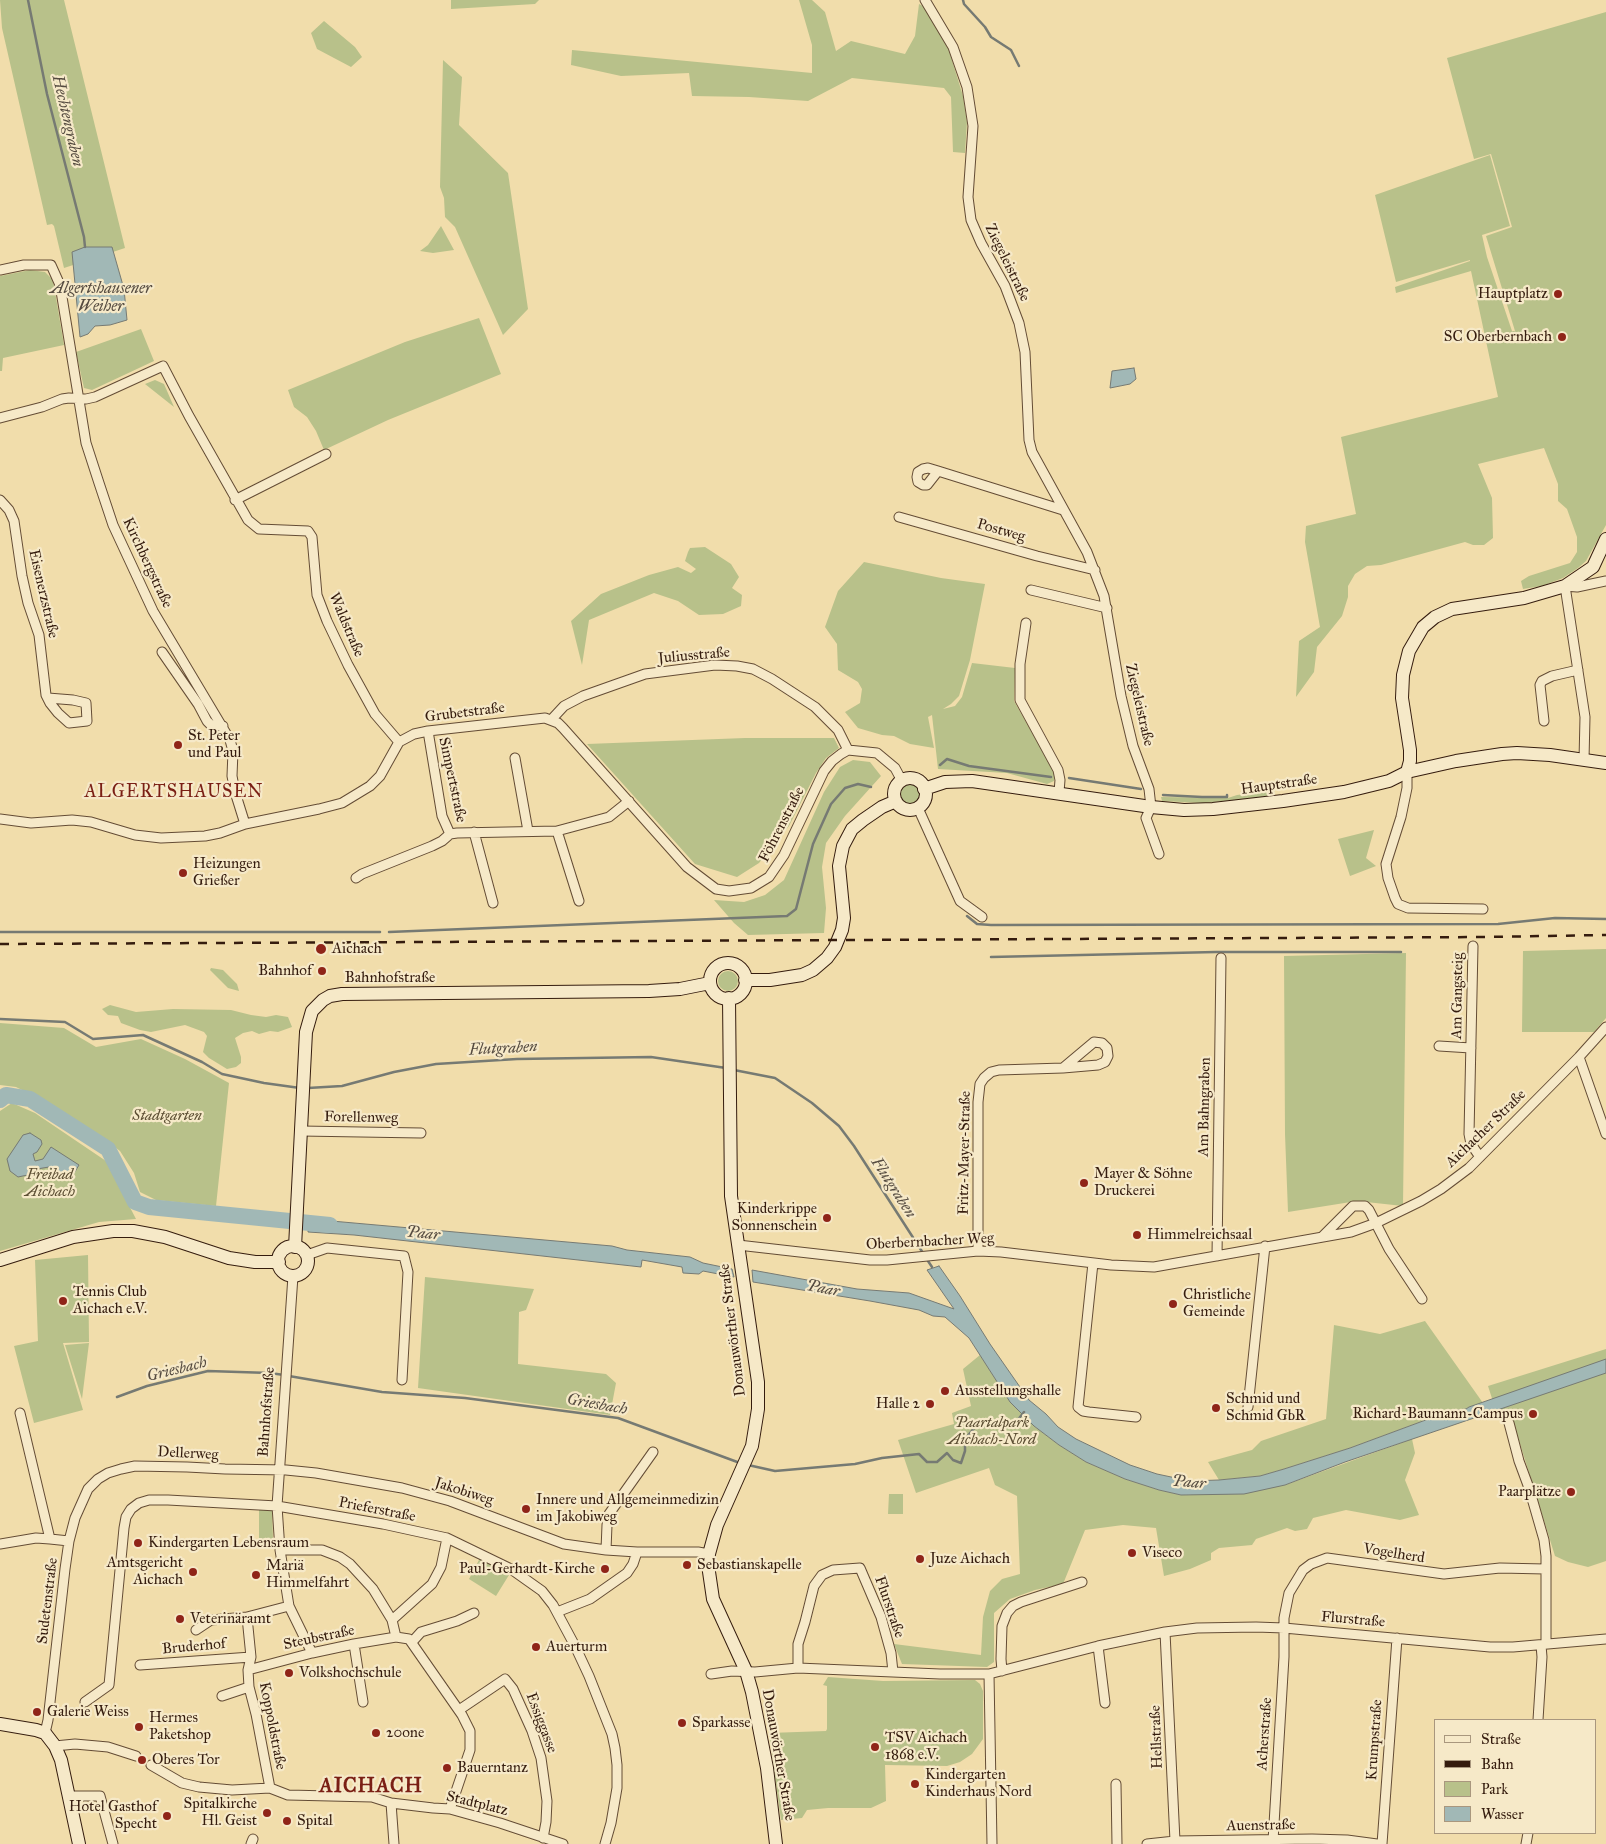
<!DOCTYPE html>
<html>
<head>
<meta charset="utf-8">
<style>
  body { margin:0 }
  #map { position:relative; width:1606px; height:1844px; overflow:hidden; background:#f1ddab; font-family:"IM FELL Great Primer",serif }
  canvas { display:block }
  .legend { position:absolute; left:1434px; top:1719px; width:162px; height:115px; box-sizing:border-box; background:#f6e9c8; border:1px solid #a9977e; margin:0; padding:6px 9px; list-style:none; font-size:15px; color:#351c0e }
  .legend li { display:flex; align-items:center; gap:10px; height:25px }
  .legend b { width:25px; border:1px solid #a9977e }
</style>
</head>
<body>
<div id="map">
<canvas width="1606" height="1844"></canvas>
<ul class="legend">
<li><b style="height:6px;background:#f6e9c8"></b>Straße</li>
<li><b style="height:6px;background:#351c0e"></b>Bahn</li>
<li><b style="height:14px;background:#b8c18a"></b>Park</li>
<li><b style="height:14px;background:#a1b8b6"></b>Wasser</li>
</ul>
</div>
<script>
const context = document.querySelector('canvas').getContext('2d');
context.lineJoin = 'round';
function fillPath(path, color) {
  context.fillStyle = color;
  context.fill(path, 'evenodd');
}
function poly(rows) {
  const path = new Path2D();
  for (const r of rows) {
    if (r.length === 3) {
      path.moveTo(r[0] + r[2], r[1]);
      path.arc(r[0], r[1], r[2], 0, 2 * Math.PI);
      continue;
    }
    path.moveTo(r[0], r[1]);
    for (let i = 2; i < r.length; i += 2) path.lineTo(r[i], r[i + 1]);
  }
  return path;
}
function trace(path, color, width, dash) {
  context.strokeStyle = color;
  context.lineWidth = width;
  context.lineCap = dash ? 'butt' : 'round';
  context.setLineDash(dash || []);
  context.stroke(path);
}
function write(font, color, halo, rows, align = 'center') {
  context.font = font + ' "IM FELL Great Primer",serif';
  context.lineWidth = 4.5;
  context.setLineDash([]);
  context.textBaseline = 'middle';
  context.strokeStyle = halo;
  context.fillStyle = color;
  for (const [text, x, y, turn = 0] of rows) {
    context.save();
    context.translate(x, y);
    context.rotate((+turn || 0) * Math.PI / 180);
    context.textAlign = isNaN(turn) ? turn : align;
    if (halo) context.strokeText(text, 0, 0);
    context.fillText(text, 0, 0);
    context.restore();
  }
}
fillPath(poly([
  [0,0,64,0,125,248,64,268,54,226,52,224,47,225,2,28],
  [451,0,539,0,535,4,451,9],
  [799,0,812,0,825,12,836,51,851,41,905,54,915,36,919,4,925,7,948,47,963,96,967,122,965,153,953,152,951,97,944,88,852,78,808,101,749,97,692,96,689,73,621,76,571,65,572,50,812,73,812,45],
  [1606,12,1606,525,1586,561,1578,568,1563,578,1542,586,1523,589,1521,581,1529,576,1570,563,1577,552,1577,537,1567,509,1558,501,1558,484,1544,448,1478,464,1492,498,1493,538,1484,545,1473,545,1465,542,1381,565,1367,566,1355,574,1348,586,1348,597,1342,616,1317,647,1314,672,1296,697,1299,641,1320,627,1305,542,1306,526,1356,514,1341,437,1498,397,1471,271,1396,293,1395,287,1470,261,1470,260,1396,282,1375,195,1490,155,1510,226,1482,235,1487,257,1512,331,1515,331,1486,236,1512,227,1491,154,1474,159,1447,58],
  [324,21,355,47,362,57,351,67,317,49,311,33],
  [443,60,462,77,459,125,508,173,528,309,503,335,455,227,445,217,444,198,440,187],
  [441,226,454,250,433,253,420,251,428,245],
  [30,270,45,272,53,280,64,345,3,358,2,371,0,371,0,276],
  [479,318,501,374,388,420,324,450,316,431,307,417,294,407,288,390,405,342],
  [141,329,154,361,92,390,84,388,76,352],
  [155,380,164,384,174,407,145,384],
  [705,547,731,564,739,577,732,588,742,595,741,606,723,614,699,615,678,601,654,593,589,620,582,665,571,621,601,594,649,575,678,567,691,573,696,569,685,561,688,552,690,548],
  [864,562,941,578,985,584,970,660,959,696,951,704,943,709,955,706,962,697,972,663,1015,668,1014,701,1055,773,1054,781,1047,784,1007,773,938,769,932,715,928,717,934,748,910,744,894,736,882,735,858,728,845,712,860,703,862,689,858,682,838,670,837,644,825,627,838,591],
  [745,738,834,738,839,748,826,758,816,773,789,826,759,863,737,877,695,864,587,744],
  [853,760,870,762,881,776,845,816,826,843,822,867,826,908,824,933,748,935,734,923,714,900,744,902,765,895,784,880,824,792,840,767],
  [910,794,12],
  [1267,791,1275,791,1274,794,1270,797,1203,803,1162,801,1161,797,1228,798,1237,795],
  [1374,830,1366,858,1376,866,1350,876,1338,839],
  [1606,949,1606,1018,1594,1032,1522,1032,1523,951],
  [1406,953,1403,1206,1357,1201,1288,1212,1285,1134,1284,956],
  [211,968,223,970,237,984,239,991,228,988,210,970],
  [728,981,10],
  [110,1005,136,1012,173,1009,231,1010,251,1015,266,1017,276,1015,288,1017,292,1027,278,1032,270,1031,259,1034,252,1031,243,1033,235,1038,241,1057,241,1063,236,1067,227,1069,209,1058,203,1052,207,1036,204,1032,185,1025,151,1032,140,1030,121,1023,118,1016,108,1015,102,1009],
  [0,1023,64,1028,96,1047,141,1039,185,1059,229,1083,216,1206,156,1200,140,1192,134,1173,120,1151,103,1138,40,1099,16,1087,0,1085],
  [12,1103,35,1113,106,1161,136,1219,99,1222,0,1251,0,1111],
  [88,1255,89,1342,63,1343,83,1410,34,1423,14,1346,38,1341,35,1260],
  [425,1277,534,1289,526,1310,519,1312,518,1364,606,1374,616,1383,610,1415,418,1388],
  [1425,1321,1483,1403,1469,1407,1466,1409,1450,1411,1350,1448,1284,1469,1260,1476,1219,1480,1208,1462,1252,1450,1261,1441,1326,1419,1334,1325,1380,1334],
  [89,1343,82,1399,65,1345],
  [1606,1349,1606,1561,1588,1567,1568,1562,1555,1556,1511,1415,1498,1417,1488,1386],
  [980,1355,1010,1402,1034,1426,1059,1445,1086,1462,1125,1479,1159,1490,1181,1495,1285,1485,1412,1439,1415,1453,1405,1480,1419,1515,1400,1520,1346,1510,1313,1518,1307,1529,1295,1531,1287,1528,1256,1539,1252,1545,1219,1548,1211,1553,1211,1560,1190,1569,1164,1576,1156,1528,1123,1525,1085,1530,1063,1584,1035,1590,1010,1599,994,1613,994,1662,987,1667,902,1664,894,1644,981,1655,983,1617,990,1591,1002,1579,1020,1574,1017,1496,995,1485,989,1468,916,1493,898,1440,954,1424,952,1413,971,1406,963,1369],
  [889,1494,903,1494,903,1514,888,1514],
  [259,1509,272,1510,273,1539,259,1539],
  [480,1558,509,1575,496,1596,469,1579],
  [828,1677,883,1681,975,1680,980,1684,983,1691,983,1739,972,1754,960,1762,947,1766,885,1765,886,1801,871,1808,828,1808,807,1810,802,1818,781,1820,769,1733,826,1731,827,1729,827,1686,823,1685]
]), '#b8c18a');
const water = poly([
  [85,247,112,247,124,289,127,320,110,325,95,326,88,334,80,337,72,252,85,247],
  [1134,368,1136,379,1130,384,1110,388,1112,371,1134,368],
  [30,1133,41,1140,42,1144,37,1152,33,1154,35,1161,43,1159,51,1147,79,1165,70,1180,49,1167,37,1169,37,1173,18,1177,10,1171,7,1159,23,1135,30,1133],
  [309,1219,612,1246,627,1250,690,1257,703,1263,732,1269,734,1277,703,1271,699,1274,683,1273,682,1267,642,1260,641,1267,354,1235,308,1232,309,1219],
  [939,1266,960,1296,990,1344,1029,1400,1046,1414,1058,1427,1076,1439,1130,1465,1157,1474,1190,1481,1219,1480,1260,1476,1284,1469,1350,1448,1450,1411,1466,1409,1469,1407,1606,1359,1606,1373,1345,1462,1285,1485,1244,1494,1181,1495,1159,1490,1125,1479,1086,1462,1059,1445,1034,1426,1010,1402,969,1338,945,1317,933,1316,919,1310,870,1301,753,1282,752,1270,857,1289,909,1293,954,1309,927,1270,939,1266]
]);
fillPath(water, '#a1b8b6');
trace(water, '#767a73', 1);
trace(poly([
  [28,0,47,94,84,237,85,247],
  [963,0,964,4,985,27,991,37,1011,50,1019,66],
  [940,765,947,759,969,766,1051,777],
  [1069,778,1141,789],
  [1163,795,1202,797,1227,797,1227,795],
  [967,916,977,924,991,925,1498,924,1555,918,1606,919],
  [0,932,380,932],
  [389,932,787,916,796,909,813,844,831,804,845,788,858,784,871,787],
  [991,957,1216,952,1401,952],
  [0,1019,65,1022,93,1039,143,1035,202,1062,222,1074,264,1083,300,1088],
  [734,1070,775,1078,812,1103,839,1126,854,1146,923,1253],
  [308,1088,342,1086,394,1072,436,1064,517,1059,651,1057,726,1068],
  [926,1258,932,1267],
  [289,1376,382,1392,465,1398,618,1418,740,1463],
  [117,1397,147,1386,208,1371,270,1373,284,1375],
  [748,1465,775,1471,855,1464,882,1458,919,1454,927,1462,937,1462,947,1453,953,1460,961,1463,965,1451,965,1439,976,1426,1007,1427,1017,1421,1024,1412]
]), '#767a73', 2.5);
trace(poly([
  [0,1100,6,1095,30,1099,108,1149,135,1202,149,1207,330,1225]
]), '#a1b8b6', 16);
trace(poly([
  [136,1756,151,1765]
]), '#cbb68c', 9, [9, 4.5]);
const street = poly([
  [925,0,953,47,967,87,973,126,968,197,971,220,981,243,1005,286,1019,323,1025,352,1029,440,1032,452,1087,552,1104,596,1121,696,1133,746,1149,789,1151,807,1146,818,1159,854],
  [0,270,24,265,51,265,60,285,86,443,99,483,113,525,153,611,230,740,233,751,232,776,235,792,245,824],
  [0,418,42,407,62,399,69,398,86,399,95,397,163,366,189,416,248,520,259,529,308,531,312,537,317,595,327,621,348,665,375,714,399,742],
  [938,471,927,485,923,485,918,482,917,477,918,472,923,469,928,468,938,471,1047,505,1063,510],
  [0,500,9,510,14,521,22,576,28,603,39,635,46,695,50,703,58,713,69,723,87,721,86,703,73,700,48,698],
  [235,500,326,454],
  [899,517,1037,556,1095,570],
  [1031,590,1107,608],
  [1026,623,1020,664,1020,700,1058,770,1060,780,1059,792],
  [162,652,198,704,207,721,211,725,223,726],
  [551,720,564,706,583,696,645,674,715,665,737,666,753,669,772,679,815,707,838,730,848,750],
  [1544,721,1540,685,1542,681,1552,676,1578,670],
  [428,731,442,816,450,834,457,833,557,831,609,817,629,801],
  [515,758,528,831],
  [1584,760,1585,717,1565,586,1577,587,1606,581],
  [1407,772,1407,788,1401,817,1386,864,1388,878,1395,898,1398,904,1408,908,1483,909],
  [918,808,960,901,982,917],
  [0,819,31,823,72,820,91,822,135,835,161,838,205,836,220,833,245,824,319,809,342,803,370,786,380,776,399,742,414,734,428,731,545,718,558,723,563,728,687,867,716,889,729,891,751,888,769,877,784,855,824,771,832,761,841,754,848,750,877,753,895,768,902,781],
  [557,831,579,901],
  [474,832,493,903],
  [356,878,362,874,432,846,442,841,450,834],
  [1473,946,1469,1134,1471,1144,1480,1157],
  [1094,1042,1102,1043,1107,1048,1108,1056,1105,1062,1098,1065,1063,1068,1094,1042],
  [1439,1046,1471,1048],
  [1579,1057,1606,1134],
  [301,1131,421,1133],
  [1322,1237,1353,1206,1365,1206,1369,1210,1389,1249,1422,1299],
  [738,1245,870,1260,887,1260,978,1251,1001,1252,1111,1265,1154,1267,1351,1232,1376,1223,1421,1201,1441,1189,1469,1168,1579,1057,1606,1027],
  [978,1251,978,1102,980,1084,984,1078,991,1072,999,1070,1063,1068],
  [307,1255,327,1248,404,1256,408,1272,402,1380],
  [1217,1256,1221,958],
  [1093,1263,1078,1407,1083,1411,1089,1412,1136,1417],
  [293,1276,277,1506,280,1550,289,1606,312,1653],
  [1248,1407,1265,1246],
  [20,1413,50,1539,69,1541],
  [1509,1423,1519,1461,1529,1488,1544,1540,1546,1556,1546,1644],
  [0,1544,36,1538,50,1539],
  [280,1550,322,1550,340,1557,350,1564,373,1589,392,1620,396,1637],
  [606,1550,607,1525,609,1514,653,1452],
  [557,1612,590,1599,627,1573,633,1564,637,1552],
  [247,1617,251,1657,248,1670,249,1687,256,1714,270,1788],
  [392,1620,432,1584,441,1567,447,1538],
  [196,1630,211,1620,247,1617,289,1606],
  [1165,1632,1175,1841],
  [412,1642,421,1632,457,1621,474,1613],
  [354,1644,363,1702],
  [1098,1646,1105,1703],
  [140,1665,251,1657],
  [798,1668,798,1644,805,1622,814,1586,822,1575,833,1570,860,1568,881,1617,891,1653,893,1672],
  [248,1670,312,1653,354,1644,396,1637,409,1639,462,1715,470,1731,470,1750,450,1809],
  [1002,1671,1001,1659,1002,1626,1007,1613,1013,1606,1021,1602,1082,1582],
  [711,1674,732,1671,755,1672,798,1668,940,1674,989,1674,1098,1646,1165,1632,1197,1628,1256,1627,1284,1628,1490,1647,1513,1647,1606,1639],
  [989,1674,992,1844],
  [222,1696,249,1687],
  [85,1702,109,1685,124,1528,126,1517,131,1509,139,1503,149,1500,168,1500,277,1506,383,1524,447,1538,511,1569,542,1591,553,1605,575,1646,589,1676,612,1734,615,1748,617,1765,617,1788,611,1823,605,1844],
  [459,1710,505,1679,513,1689,532,1731,541,1758,547,1801,546,1822,543,1838],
  [1538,1720,1542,1657,1541,1645],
  [45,1733,48,1720,65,1569,69,1541,75,1518,88,1489,98,1479,108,1473,121,1469,135,1466,187,1467,225,1469,286,1470,316,1473,402,1488,450,1501,564,1544,606,1550,637,1552,698,1552,709,1554],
  [55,1746,75,1744,108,1747,136,1756],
  [151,1765,182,1783,199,1787,232,1790,270,1788,288,1795,372,1797,391,1803,433,1808,450,1809,500,1823,563,1844],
  [1116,1784,1117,1844],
  [68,1796,100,1796,113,1844],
  [391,1803,394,1844],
  [1273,1841,1284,1657,1284,1618,1289,1593,1303,1570,1311,1564,1327,1558,1444,1574,1500,1568,1545,1569],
  [251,1844,253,1839],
  [1147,1844,1175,1841,1312,1839,1347,1840,1377,1844],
  [1382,1844,1397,1638],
  [1526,1844,1528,1833]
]);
const secondary = poly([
  [1407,772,1410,761,1410,750,1402,698,1403,675,1409,651,1423,627,1435,617,1452,609,1524,598,1565,586,1593,567,1606,539],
  [910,794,16],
  [924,789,945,782,972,781,1151,807,1184,810,1213,809,1283,801,1344,792,1389,781,1407,772,1456,761,1502,754,1517,753,1550,755,1606,763],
  [728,981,18],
  [745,980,770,980,802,975,813,970,827,958,835,947,842,930,844,918,839,866,843,846,852,829,863,820,882,807,896,801],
  [729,998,731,1196,758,1382,758,1409,752,1446,717,1525,709,1554,708,1565,713,1599,746,1671,752,1692,767,1768,776,1844],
  [293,1261,15],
  [295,1247,306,1032,312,1011,323,1000,330,996,342,994,649,991,680,989,710,983],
  [0,1260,73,1237,113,1231,133,1231,165,1237,229,1258,255,1262,279,1262],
  [0,1724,36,1730,45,1733,55,1746,61,1760,79,1844]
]);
trace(street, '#644c35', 11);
trace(secondary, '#351c0e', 14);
trace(street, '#f6e9c8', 9);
trace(secondary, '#f6e9c8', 12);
trace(poly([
  [0,944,1485,937,1606,935]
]), '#351c0e', 2.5, [9, 9]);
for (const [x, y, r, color] of [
  [1558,294,5,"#8f2418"],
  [1562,337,5,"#8f2418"],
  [178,745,5,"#8f2418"],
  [183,873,5,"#8f2418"],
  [321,949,6,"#8f2418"],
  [322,971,5,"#8f2418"],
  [1084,1183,5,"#8f2418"],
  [827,1218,5,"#8f2418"],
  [1137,1235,5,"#8f2418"],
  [63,1301,5,"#8f2418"],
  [1173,1304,5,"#8f2418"],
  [945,1391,5,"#8f2418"],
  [930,1404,5,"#8f2418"],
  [1216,1408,5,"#8f2418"],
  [1533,1414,5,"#8f2418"],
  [1571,1492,5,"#8f2418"],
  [526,1509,5,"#8f2418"],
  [138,1543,5,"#8f2418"],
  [1132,1553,5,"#8f2418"],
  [920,1559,5,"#8f2418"],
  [687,1565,5,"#8f2418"],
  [605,1569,5,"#8f2418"],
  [193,1572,5,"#8f2418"],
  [256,1575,5,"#8f2418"],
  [180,1619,5,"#8f2418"],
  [536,1647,5,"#8f2418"],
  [289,1673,5,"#8f2418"],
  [37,1712,5,"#8f2418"],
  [682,1723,5,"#8f2418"],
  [139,1727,5,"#8f2418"],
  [376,1733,5,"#8f2418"],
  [875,1747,5,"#8f2418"],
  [142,1760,5,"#8f2418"],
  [447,1768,5,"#8f2418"],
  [915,1784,5,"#8f2418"],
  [267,1813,5,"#8f2418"],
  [167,1816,5,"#8f2418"],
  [287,1821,5,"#8f2418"]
]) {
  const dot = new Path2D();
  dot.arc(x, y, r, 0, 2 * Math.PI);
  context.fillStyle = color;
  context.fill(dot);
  trace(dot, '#f6e9c8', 2);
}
write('15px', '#351c0e', '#f6e9c8', [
  ["Ziegeleistraße",1007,263,64],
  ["Postweg",1001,531,16],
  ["Kirchbergstraße",147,563,65],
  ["Eisenerzstraße",43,594,77],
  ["Waldstraße",346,625,67],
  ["Juliusstraße",694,656,-5],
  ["Ziegeleistraße",1139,705,77],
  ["Grubetstraße",465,713,-7],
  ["Simpertstraße",452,780,78],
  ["Hauptstraße",1279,785,-8],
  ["Föhrenstraße",782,825,-63],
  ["Bahnhofstraße",390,978],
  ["Am Gangsteig",1458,996,-89],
  ["Am Bahngraben",1205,1107,-89],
  ["Forellenweg",361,1118,1],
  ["Aichacher Straße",1486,1129,-44],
  ["Fritz-Mayer-Straße",965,1153,-89],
  ["Oberbernbacher Weg",930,1242,-3],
  ["Donauwörther Straße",733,1330,-97],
  ["Bahnhofstraße",267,1412,-86],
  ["Dellerweg",188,1454,3],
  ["Jakobiweg",464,1492,18],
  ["Prieferstraße",377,1510,11],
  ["Vogelherd",1394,1554,9],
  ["Sudetenstraße",48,1601,-83],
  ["Flurstraße",889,1607,71],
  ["Flurstraße",1353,1620,5],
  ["Steubstraße",319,1638,-12],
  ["Bruderhof",194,1647,-5],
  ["Essiggasse",541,1723,69],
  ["Koppoldstraße",272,1726,79],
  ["Acherstraße",1265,1734,-86],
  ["Hellstraße",1157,1737,-92],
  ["Krumpstraße",1375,1740,-86],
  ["Donauwörther Straße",778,1755,80],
  ["Stadtplatz",477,1804,14],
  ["Auenstraße",1261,1826,-1]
]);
write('15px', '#351c0e', '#f6e9c8', [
  ["Hauptplatz",1548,294,"right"],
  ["SC Oberbernbach",1552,337,"right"],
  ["St. Peter",188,736],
  ["und Paul",188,753],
  ["Heizungen",193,864],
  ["Grießer",193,881],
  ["Aichach",332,949],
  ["Bahnhof",312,971,"right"],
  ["Mayer & Söhne",1094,1174],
  ["Druckerei",1094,1191],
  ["Kinderkrippe",817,1209,"right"],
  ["Sonnenschein",817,1226,"right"],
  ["Himmelreichsaal",1147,1235],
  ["Tennis Club",73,1292],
  ["Aichach e.V.",73,1309],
  ["Christliche",1183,1295],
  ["Gemeinde",1183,1312],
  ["Ausstellungshalle",955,1391],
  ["Schmid und",1226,1399],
  ["Schmid GbR",1226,1416],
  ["Halle 2",920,1404,"right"],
  ["Richard-Baumann-Campus",1523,1414,"right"],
  ["Paarplätze",1561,1492,"right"],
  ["Innere und Allgemeinmedizin",536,1500],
  ["im Jakobiweg",536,1517],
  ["Kindergarten Lebensraum",148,1543],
  ["Viseco",1142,1553],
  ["Juze Aichach",930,1559],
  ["Amtsgericht",183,1563,"right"],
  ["Aichach",183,1580,"right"],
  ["Sebastianskapelle",697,1565],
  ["Mariä",266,1566],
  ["Himmelfahrt",266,1583],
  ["Paul-Gerhardt-Kirche",595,1569,"right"],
  ["Veterinäramt",190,1619],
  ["Auerturm",546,1647],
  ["Volkshochschule",299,1673],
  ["Galerie Weiss",47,1712],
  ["Hermes",149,1718],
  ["Paketshop",149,1735],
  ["Sparkasse",692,1723],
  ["20one",386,1733],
  ["TSV Aichach",885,1738],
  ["1868 e.V.",885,1755],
  ["Oberes Tor",152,1760],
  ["Bauerntanz",457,1768],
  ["Kindergarten",925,1775],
  ["Kinderhaus Nord",925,1792],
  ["Spitalkirche",257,1804,"right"],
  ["Hl. Geist",257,1821,"right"],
  ["Hotel Gasthof",157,1807,"right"],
  ["Specht",157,1824,"right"],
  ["Spital",297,1821]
], 'left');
write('italic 15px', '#5c4e33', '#f6e9c8', [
  ["Stadtgarten",167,1116],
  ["Freibad",50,1175],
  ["Aichach",50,1192],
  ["Paartalpark",992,1423],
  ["Aichach-Nord",992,1440]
]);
write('italic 16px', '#554b40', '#f6e9c8', [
  ["Hechtengraben",67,121,77],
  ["Algertshausener",101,289],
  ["Weiher",101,307],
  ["Flutgraben",503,1049,-3],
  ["Flutgraben",893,1188,57],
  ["Paar",423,1234,6],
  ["Paar",823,1289,11],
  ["Griesbach",177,1370,-14],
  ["Griesbach",597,1405,10],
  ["Paar",1189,1483,5]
]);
context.letterSpacing = '1px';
write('18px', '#7a1f14', '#f6e9c8', [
  ["ALGERTSHAUSEN",174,793]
]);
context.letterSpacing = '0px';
context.letterSpacing = '1px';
write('bold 20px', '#7a1f14', '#f6e9c8', [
  ["AICHACH",371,1787]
]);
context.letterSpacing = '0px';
</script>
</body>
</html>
